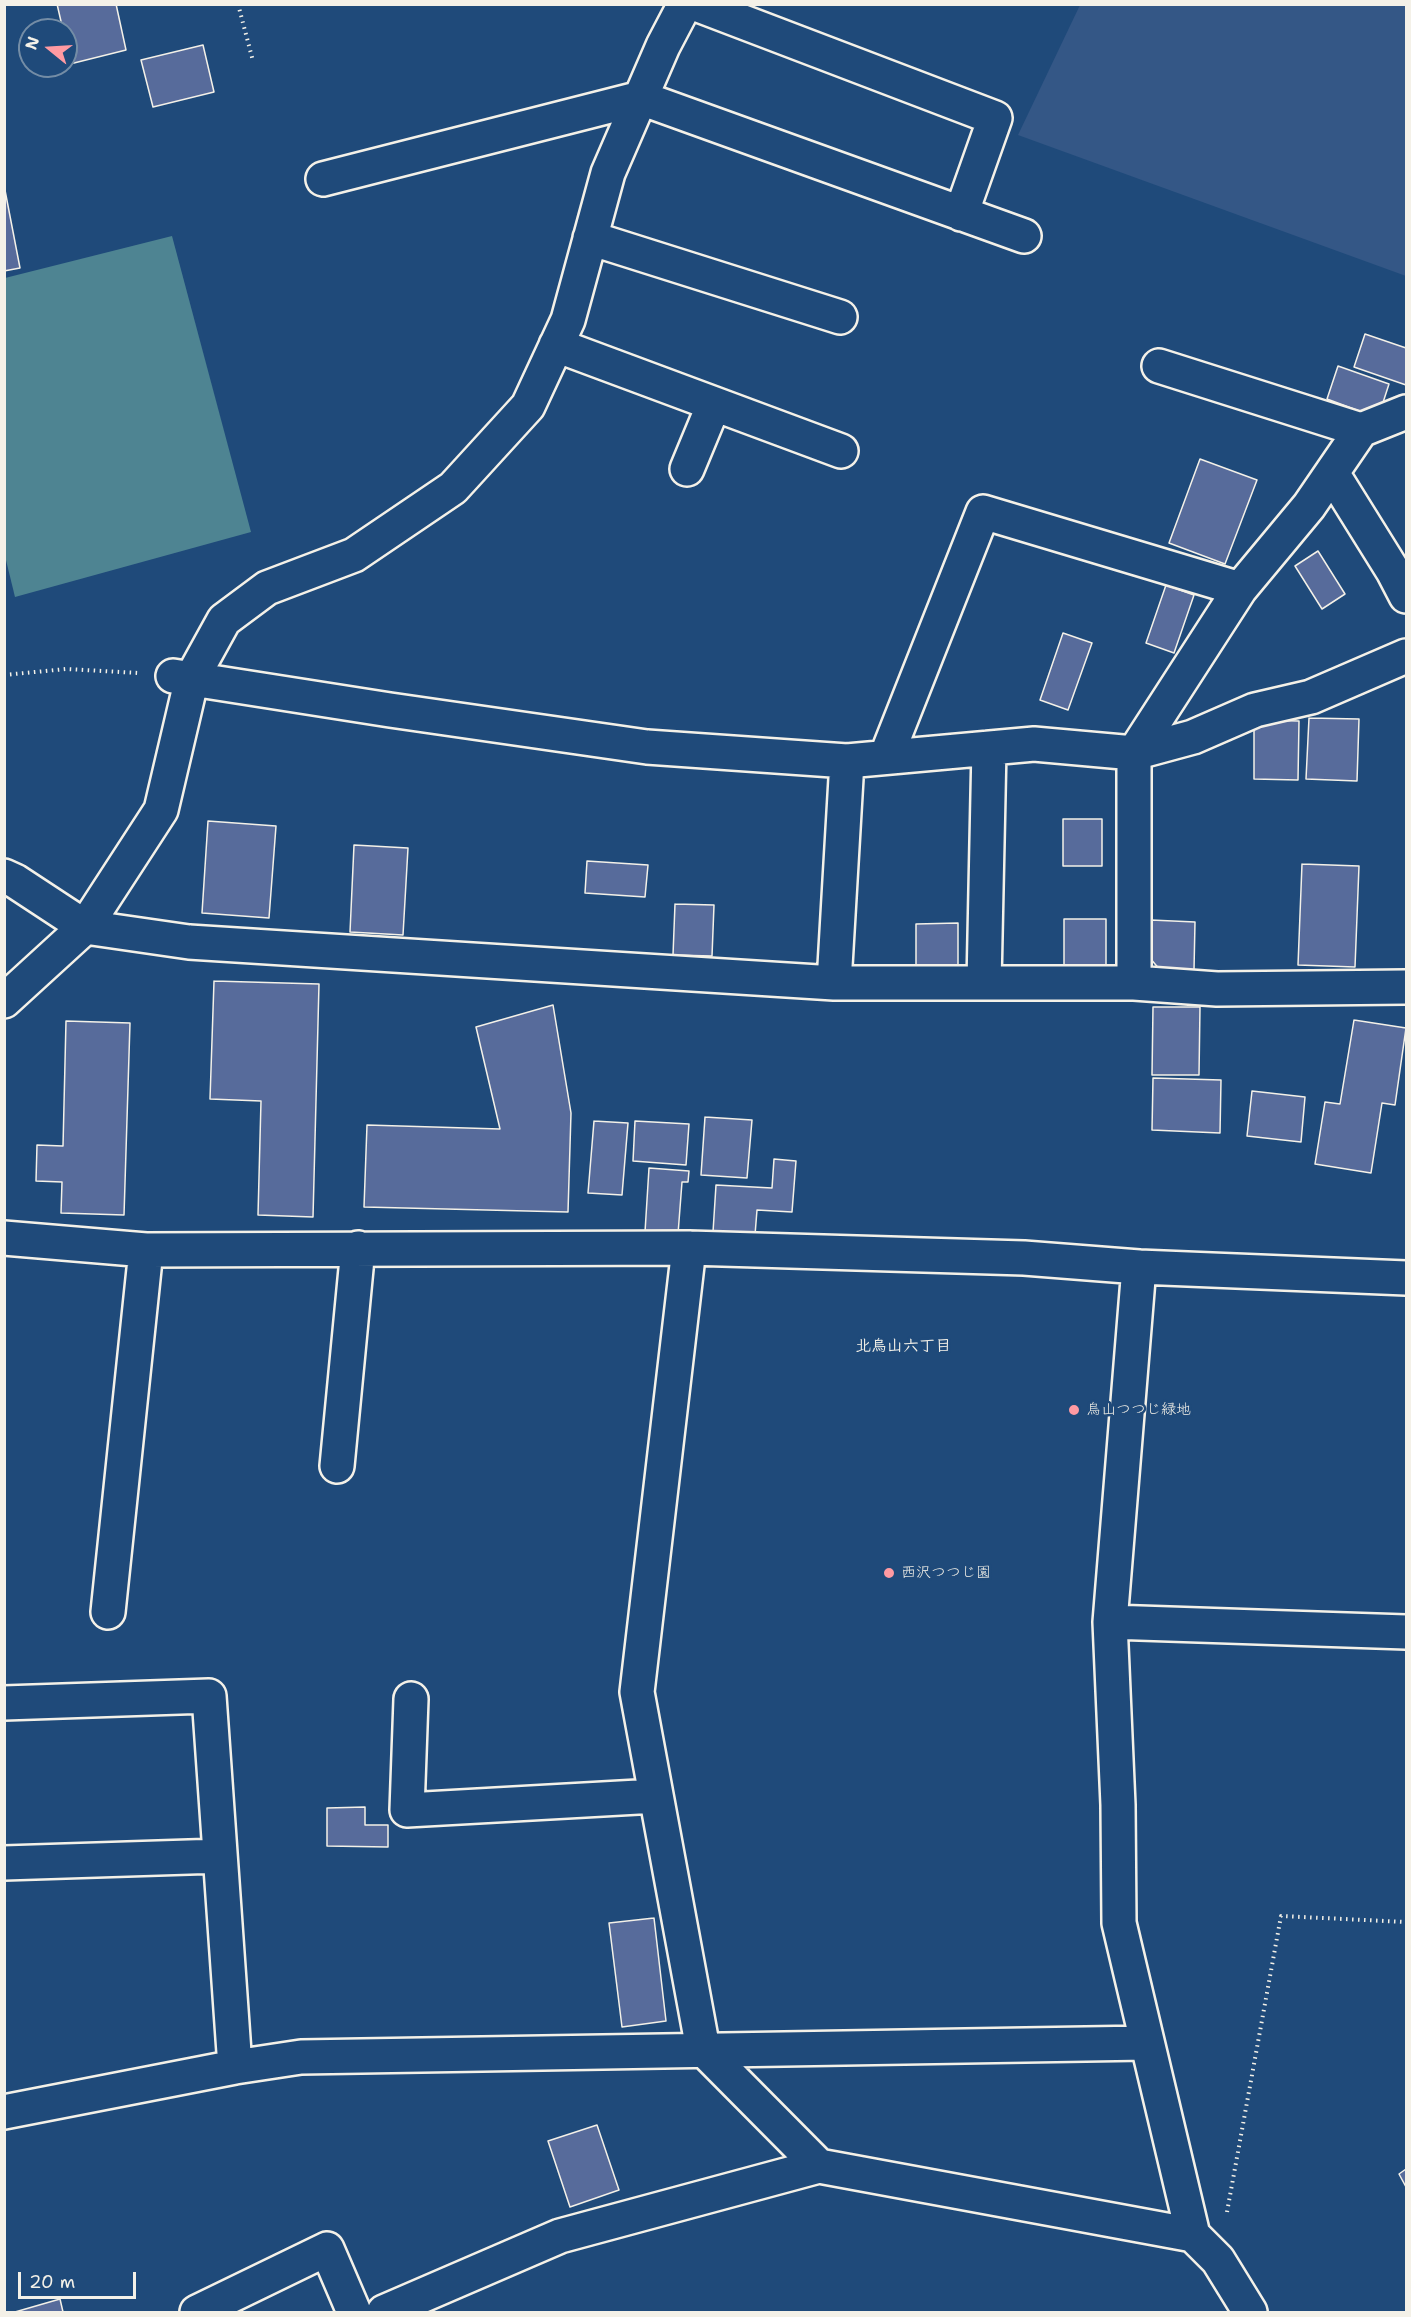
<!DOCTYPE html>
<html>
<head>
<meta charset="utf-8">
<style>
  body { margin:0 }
  #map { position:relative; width:1411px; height:2317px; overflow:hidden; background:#1f4a7a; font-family:"Shantell Sans",sans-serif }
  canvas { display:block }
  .frame { position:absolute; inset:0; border:6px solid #f4f1e8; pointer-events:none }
  .north { position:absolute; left:18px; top:18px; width:60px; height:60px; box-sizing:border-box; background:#1f4a7a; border:2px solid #748da6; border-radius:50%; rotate:288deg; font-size:16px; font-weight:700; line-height:24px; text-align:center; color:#f4f1e8 }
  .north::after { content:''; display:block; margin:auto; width:21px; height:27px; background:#ff9aa2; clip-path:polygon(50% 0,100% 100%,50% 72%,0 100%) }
  .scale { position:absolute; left:18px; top:2272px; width:118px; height:27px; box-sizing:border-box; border:3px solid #f4f1e8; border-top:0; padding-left:8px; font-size:18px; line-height:21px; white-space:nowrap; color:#f4f1e8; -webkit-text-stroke:4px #1f4a7a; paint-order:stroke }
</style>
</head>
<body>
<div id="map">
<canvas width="1411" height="2317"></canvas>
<div class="frame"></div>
<div class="north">N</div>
<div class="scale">20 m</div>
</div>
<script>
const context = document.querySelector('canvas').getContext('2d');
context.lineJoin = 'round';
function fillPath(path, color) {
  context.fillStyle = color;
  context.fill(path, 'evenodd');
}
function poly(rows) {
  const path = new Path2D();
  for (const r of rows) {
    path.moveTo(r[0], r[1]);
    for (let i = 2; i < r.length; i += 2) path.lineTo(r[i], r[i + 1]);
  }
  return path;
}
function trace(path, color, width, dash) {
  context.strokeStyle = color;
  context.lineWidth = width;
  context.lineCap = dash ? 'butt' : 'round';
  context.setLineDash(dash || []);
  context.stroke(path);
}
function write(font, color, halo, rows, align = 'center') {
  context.font = font + ' "Shantell Sans","Klee One",sans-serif';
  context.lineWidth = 5;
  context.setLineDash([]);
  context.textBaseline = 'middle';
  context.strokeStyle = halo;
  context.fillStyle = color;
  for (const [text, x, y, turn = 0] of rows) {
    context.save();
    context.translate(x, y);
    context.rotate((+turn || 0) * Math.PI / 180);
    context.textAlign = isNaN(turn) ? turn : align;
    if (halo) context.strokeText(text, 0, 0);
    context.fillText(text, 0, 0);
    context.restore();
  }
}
fillPath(poly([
  [1080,5,1406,5,1406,276,1018,135]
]), '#345786');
fillPath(poly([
  [172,236,251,532,15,597,4,552,5,278]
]), '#4e8492');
const building = poly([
  [57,4,116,4,126,50,70,64,66,44,66,30,63,30,57,4],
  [203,45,214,92,153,107,141,60,203,45],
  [4,185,20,268,4,271,4,185],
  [1365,334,1406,348,1406,385,1354,367,1365,334],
  [1338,366,1389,384,1378,418,1327,399,1338,366],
  [1200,459,1257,480,1225,564,1169,543,1200,459],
  [1318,551,1345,594,1322,609,1295,566,1318,551],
  [1166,585,1194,595,1174,653,1146,643,1166,585],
  [1063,633,1092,643,1068,710,1040,700,1063,633],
  [1309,718,1359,719,1357,781,1306,779,1309,718],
  [1254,720,1299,721,1298,780,1254,779,1254,720],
  [1063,819,1102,819,1102,866,1063,866,1063,819],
  [208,821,276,826,269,918,202,913,208,821],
  [354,845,408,848,403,935,350,932,354,845],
  [587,861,648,865,645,897,585,893,587,861],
  [1302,864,1359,866,1355,967,1298,965,1302,864],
  [675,904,714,905,712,956,673,955,675,904],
  [1064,919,1106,919,1106,967,1064,967,1064,919],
  [1151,920,1195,922,1194,970,1160,970,1150,958,1151,920],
  [958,923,958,969,916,968,916,924,958,923],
  [214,981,319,984,313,1217,258,1215,261,1101,210,1099,214,981],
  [553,1005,571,1113,568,1212,364,1207,367,1125,500,1129,476,1027,553,1005],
  [1153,1007,1200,1007,1199,1075,1152,1075,1153,1007],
  [1354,1020,1406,1028,1395,1105,1382,1103,1371,1173,1315,1164,1325,1102,1340,1104,1354,1020],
  [66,1021,130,1023,124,1215,61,1213,62,1182,36,1181,37,1145,63,1146,66,1021],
  [1153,1078,1221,1080,1220,1133,1152,1130,1153,1078],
  [1252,1091,1305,1097,1301,1142,1247,1136,1252,1091],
  [705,1117,752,1120,747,1178,701,1175,705,1117],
  [594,1121,628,1123,622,1195,588,1193,594,1121],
  [635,1121,689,1124,686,1165,633,1161,635,1121],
  [774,1159,796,1161,792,1212,757,1210,755,1235,713,1232,716,1185,772,1188,774,1159],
  [649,1168,689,1171,688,1182,682,1182,678,1234,645,1232,649,1168],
  [365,1807,365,1825,388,1825,388,1847,327,1846,327,1808,365,1807],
  [654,1918,666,2021,622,2027,609,1923,654,1918],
  [597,2125,619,2190,570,2207,548,2141,597,2125],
  [1406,2169,1406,2187,1399,2174,1406,2169],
  [60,2299,63,2312,15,2312,60,2299]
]);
fillPath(building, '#576b9b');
trace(building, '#f4f1e8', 1.5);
const minor = poly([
  [696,4,995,118,961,214],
  [323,179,641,98,1024,236],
  [590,238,840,317],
  [556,345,841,451],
  [1159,366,1361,430,1406,412],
  [687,469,714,404],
  [1332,473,1393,571,1406,596],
  [173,676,390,710,647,747,847,761,1034,744,1134,753,1193,737,1255,710,1311,697,1406,656],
  [886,757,983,512,1240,589],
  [4,876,15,881,85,927,189,942,834,983,1134,983,1217,989,1406,987],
  [834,983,847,761],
  [984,983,989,748],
  [1134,983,1134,753,1240,589,1309,506,1361,430],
  [4,1001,85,927,161,810,192,678,224,620,267,588,354,555,453,488,528,406,568,320,608,173,663,46,685,4],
  [4,1238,146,1250,689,1248,1024,1258,1139,1267,1406,1278],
  [689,1248,637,1692,703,2049,819,2166],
  [1139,1267,1110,1622,1118,1805,1119,1923,1193,2235],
  [337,1466,358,1248],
  [108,1612,146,1250],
  [1110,1622,1406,1632],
  [411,1699,407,1810,656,1796],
  [4,1703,209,1696,235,2067],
  [4,1863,220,1856],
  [4,2112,235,2067,301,2057,1146,2043],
  [197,2312,327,2249,354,2312],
  [384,2312,560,2236,819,2166,1193,2235,1218,2260,1250,2312]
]);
trace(minor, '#f4f1e8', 38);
trace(poly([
  [238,4,253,61],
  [4,675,66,669,138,673],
  [1227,2212,1281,1916,1406,1922]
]), '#f4f1e8', 4, [1.5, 4.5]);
trace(minor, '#1f4a7a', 33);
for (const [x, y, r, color] of [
  [1074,1410,6,"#ff9aa2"],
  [889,1573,6,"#ff9aa2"]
]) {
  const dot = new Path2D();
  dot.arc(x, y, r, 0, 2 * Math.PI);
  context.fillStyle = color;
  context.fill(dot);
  trace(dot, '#1f4a7a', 2);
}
write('15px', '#f4f1e8', '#1f4a7a', [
  ["烏山つつじ緑地",1086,1410],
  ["西沢つつじ園",901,1573]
], 'left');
write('bold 16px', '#f4f1e8', '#1f4a7a', [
  ["北烏山六丁目",903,1347]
]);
</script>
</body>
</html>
